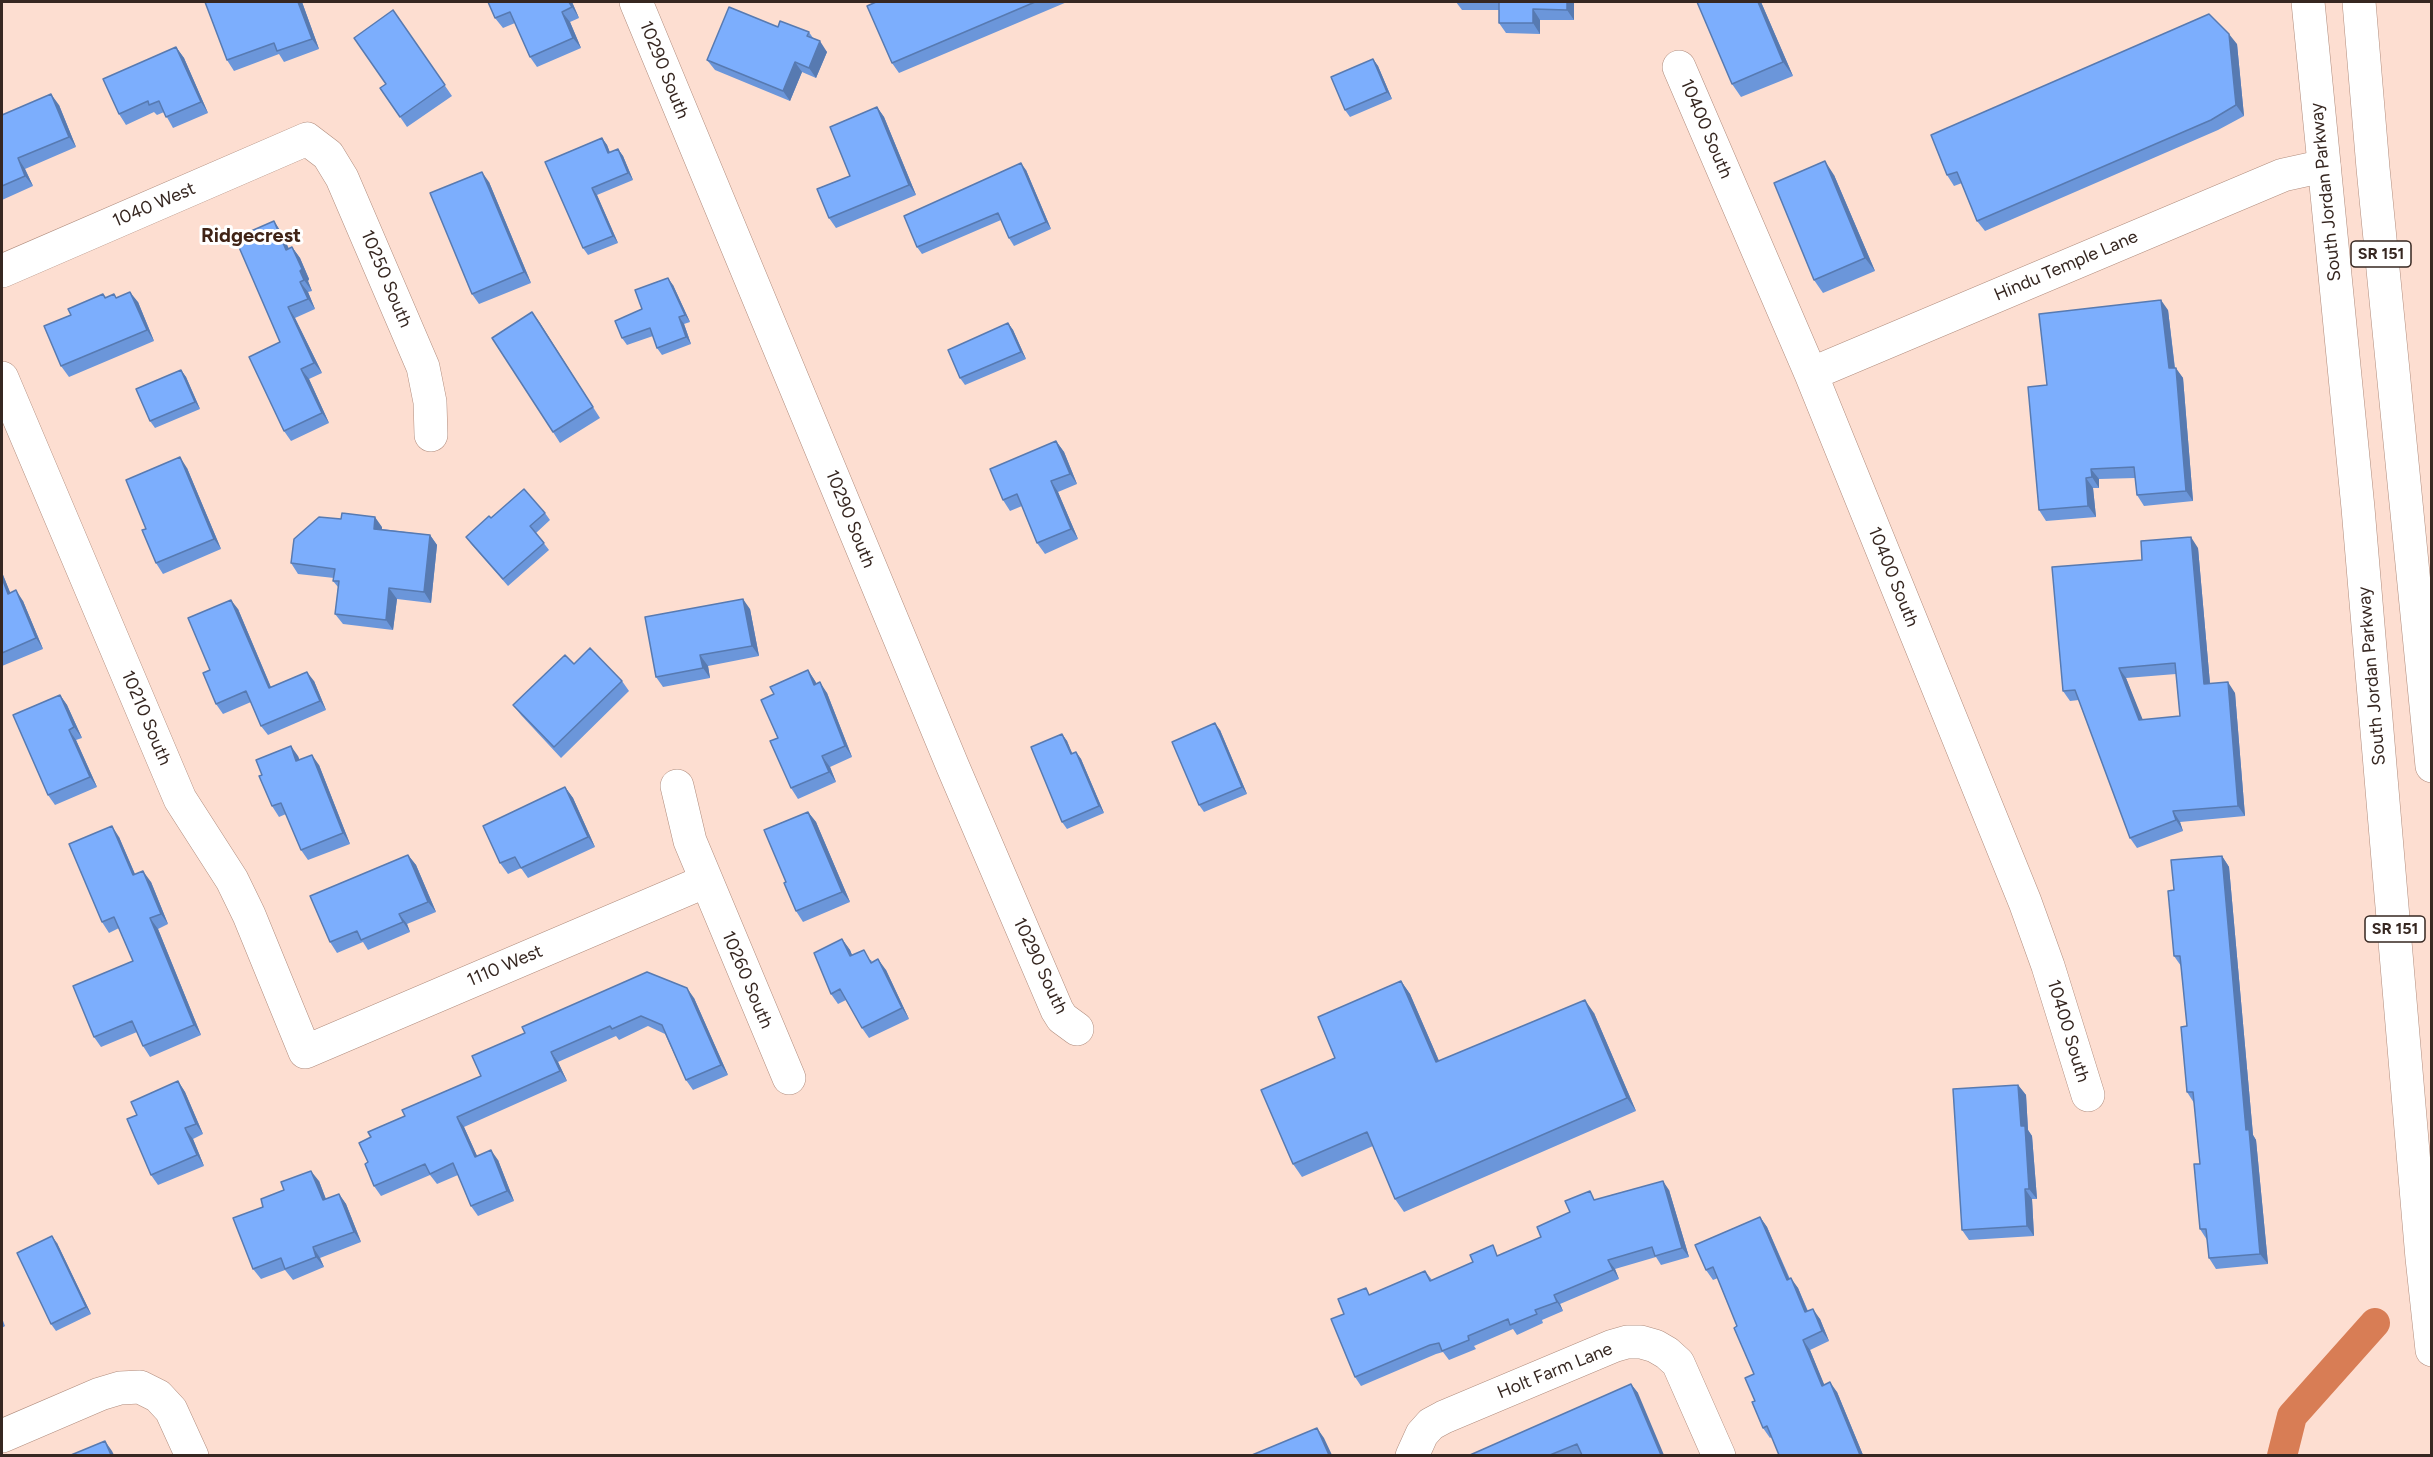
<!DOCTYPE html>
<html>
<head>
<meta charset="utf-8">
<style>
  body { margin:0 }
  #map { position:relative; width:2433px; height:1457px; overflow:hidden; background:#fdded1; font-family:Figtree,sans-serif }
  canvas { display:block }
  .frame { position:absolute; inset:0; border:3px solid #362721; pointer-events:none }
</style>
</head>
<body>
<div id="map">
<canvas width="2433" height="1457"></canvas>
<div class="frame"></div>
</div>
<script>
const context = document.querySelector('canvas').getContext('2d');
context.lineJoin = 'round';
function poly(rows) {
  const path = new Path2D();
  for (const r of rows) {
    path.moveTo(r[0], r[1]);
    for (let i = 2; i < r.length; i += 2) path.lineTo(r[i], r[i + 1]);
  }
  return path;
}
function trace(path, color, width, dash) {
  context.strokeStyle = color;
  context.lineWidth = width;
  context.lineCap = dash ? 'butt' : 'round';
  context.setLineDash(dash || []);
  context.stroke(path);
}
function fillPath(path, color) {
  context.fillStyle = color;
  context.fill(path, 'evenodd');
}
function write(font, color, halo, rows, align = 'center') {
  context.font = font + ' Figtree,sans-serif';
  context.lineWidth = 6;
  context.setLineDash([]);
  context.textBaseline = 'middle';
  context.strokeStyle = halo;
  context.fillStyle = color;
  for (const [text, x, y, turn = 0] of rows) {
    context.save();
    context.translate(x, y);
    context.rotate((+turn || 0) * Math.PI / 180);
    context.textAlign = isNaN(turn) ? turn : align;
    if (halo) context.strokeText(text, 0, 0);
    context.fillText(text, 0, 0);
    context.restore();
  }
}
trace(poly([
  [2282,1456,2292,1416,2375,1323]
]), '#d87d55', 30);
const minor = poly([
  [636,2,953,767,1057,1010,1062,1018,1077,1029],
  [1679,67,1811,374,2025,902,2048,966,2088,1095],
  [2,271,307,139,328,155,342,178,423,367,430,402,431,435],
  [1811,374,2283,175,2324,166],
  [2,378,180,799,232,880,249,915,305,1052,706,881],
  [677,786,690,841,789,1078],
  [2,1436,100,1394,120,1388,140,1387,158,1396,171,1410,192,1456],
  [1412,1456,1422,1434,1431,1424,1444,1417,1613,1346,1627,1342,1641,1342,1655,1346,1667,1353,1678,1363,1719,1456]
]);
const major = poly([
  [2308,2,2358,508,2422,1258,2432,1350],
  [2359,2,2373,168,2432,766]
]);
trace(minor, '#b08c7d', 34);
trace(major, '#b08c7d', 34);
trace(minor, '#fff', 33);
trace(major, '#fff', 33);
fillPath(poly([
  [302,2,319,49,284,62,279,54,234,71,227,60],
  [488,2,572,2,579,18,570,22,581,48,537,67,530,57,515,23,503,28,495,18],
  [876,2,1067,2,899,73,892,63],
  [1456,2,1574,2,1574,20,1540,20,1540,34,1506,33,1499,23,1499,10,1462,10],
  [1761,2,1793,76,1741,97,1732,84],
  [393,10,452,96,407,127,380,88,386,84],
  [778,27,809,32,813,38,827,52,816,78,802,72,790,101,715,70,707,60],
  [2237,44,2244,116,2218,130,1985,231,1977,221,1962,183,1954,186,1947,175],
  [176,47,184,58,208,113,173,128,164,112,157,115,154,112,126,125,119,114],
  [1373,59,1378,66,1392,99,1350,117,1345,110],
  [59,105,76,147,25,169,33,186,2,200,2,115],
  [877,107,884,117,916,195,836,228,829,218,850,176],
  [602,138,607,145,610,153,618,149,623,156,633,180,597,195,618,243,588,255,583,248,545,162],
  [1026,170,1051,229,1014,246,1009,238,1001,220,922,254,917,247],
  [1834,175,1875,271,1823,293,1814,280],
  [489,182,531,283,479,304,472,294],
  [274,221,281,232,289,249,292,247,300,258,309,279,308,281,312,291,308,292,315,309,295,318,322,373,309,379,329,423,291,441,284,431],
  [673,285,690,322,684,324,691,344,662,355,657,348,653,336,627,345,622,338,642,309],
  [103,294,106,297,117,297,138,302,154,341,69,377,61,366,71,315],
  [2168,310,2175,368,2183,378,2193,501,2144,506,2137,495,2135,478,2099,479,2099,488,2093,488,2096,517,2046,521,2039,510,2047,385],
  [532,312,600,418,560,443,553,432],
  [1008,323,1013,330,1026,359,965,385,960,378],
  [181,370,186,377,200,409,155,428,150,421],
  [1056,441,1064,452,1077,484,1058,492,1078,539,1045,554,1037,543,1022,506,1010,511,1003,500],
  [187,468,221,549,163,574,156,563,146,529],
  [545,513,550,520,536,533,549,550,508,586,471,544,466,537,491,518],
  [382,527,382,529,430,535,437,545,431,603,397,599,393,630,343,624,335,614,338,587,333,581,334,578,298,574,291,563],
  [2198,548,2210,684,2235,693,2245,816,2180,822,2183,831,2137,848,2130,838,2079,700,2070,701,2063,691,2142,560],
  [2176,674,2180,716,2142,720,2126,678],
  [2,572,10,593,23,601,43,649,2,666],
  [238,609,271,687,314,681,326,710,268,735,261,726,251,702,223,714,216,704,210,670],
  [750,609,759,656,708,666,710,678,663,687,656,677],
  [574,664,622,681,629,691,561,758,521,715,513,705],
  [808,670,817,684,827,693,852,757,830,767,836,782,798,799,791,788,774,694],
  [60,695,67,705,82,738,76,740,97,787,55,805,48,795],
  [1220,730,1247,794,1204,812,1199,805],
  [1062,734,1067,741,1072,754,1076,752,1081,759,1104,813,1067,829,1062,822],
  [298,756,299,760,319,765,350,844,308,860,301,850,286,814,279,817,272,806],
  [565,787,573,798,595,847,528,878,521,868,508,874,500,863],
  [808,812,816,822,850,902,803,922,796,911,786,882],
  [119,837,135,874,151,882,168,924,158,929,201,1035,150,1057,143,1046,137,1032,101,1047,94,1037,133,961,119,928,109,933,102,922],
  [408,855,416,865,436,912,407,924,410,932,368,950,363,942,337,953,330,942],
  [2222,856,2229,867,2253,1135,2256,1140,2268,1264,2216,1269,2209,1258,2207,1240,2200,1229,2200,1164,2194,1103,2187,1092,2187,1026,2181,966,2174,956,2174,890],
  [842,939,850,950,852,955,871,960,872,962,886,970,909,1019,869,1038,862,1028,846,1000,838,1004,831,994],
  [1401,981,1410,994,1439,1061,1594,1013,1636,1111,1404,1212,1395,1199,1373,1146,1302,1177,1293,1164,1335,1058],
  [694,998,728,1075,693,1090,686,1080,665,1034,648,1026,619,1040,616,1036,558,1062,567,1081,464,1127,477,1156,498,1160,514,1201,478,1216,471,1206,458,1175,437,1184,430,1175,381,1196,374,1186,368,1162,371,1137,405,1116,481,1076,472,1056],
  [178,1081,185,1092,203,1134,193,1139,204,1166,158,1185,151,1175,137,1115],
  [2018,1085,2026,1095,2028,1130,2032,1136,2037,1199,2032,1199,2034,1236,1969,1240,1962,1230],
  [319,1181,326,1199,339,1194,346,1204,361,1242,320,1258,324,1267,293,1280,285,1270,261,1279,253,1269,263,1207],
  [1669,1190,1689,1257,1661,1265,1656,1257,1615,1269,1619,1279,1560,1304,1563,1311,1542,1320,1543,1323,1517,1335,1513,1329,1474,1346,1476,1349,1449,1360,1443,1352,1436,1354,1361,1386,1355,1377,1344,1314,1371,1294,1425,1271,1432,1280,1500,1255,1541,1237,1570,1212,1596,1200],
  [1760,1217,1767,1227,1790,1279,1798,1288,1808,1311,1820,1319,1829,1341,1810,1350,1824,1385,1837,1392,1863,1455,1779,1455,1772,1437,1770,1438,1763,1428,1755,1401,1754,1374,1737,1326,1718,1278,1713,1280,1706,1270],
  [57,1243,91,1314,56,1331,51,1324],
  [2,1318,5,1326,2,1328],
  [1631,1384,1638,1393,1582,1454,1579,1455,1470,1455]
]), '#6b96da');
fillPath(poly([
  [298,2,302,2,319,49,312,39],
  [569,2,572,2,579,18,572,7],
  [1567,2,1574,2,1574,20,1567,10],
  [1758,2,1761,2,1793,76,1783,62],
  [1533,9,1540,20,1540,34,1533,23],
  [562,12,570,22,581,48,573,38],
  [2229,34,2237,44,2244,116,2236,105],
  [820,41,827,52,816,78,809,68],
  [176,47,184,58,208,113,201,102],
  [1373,59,1378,66,1392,99,1387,92],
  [795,62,802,72,790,101,783,91],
  [51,94,59,105,76,147,69,137],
  [877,107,884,117,916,195,909,185],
  [602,138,607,145,613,160,608,153],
  [618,149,623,156,633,180,628,173],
  [18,158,25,169,33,186,25,176],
  [1825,161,1834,175,1875,271,1865,258],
  [1021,163,1026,170,1051,229,1046,222],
  [482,172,489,182,531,283,524,272],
  [592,188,597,195,618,243,613,236],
  [274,221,281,232,294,260,286,250],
  [292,247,300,258,309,279,308,281,312,291,304,280],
  [668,278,673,285,690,322,685,315],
  [300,282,308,292,315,309,308,299],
  [130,292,138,302,154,341,147,330],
  [2161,300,2168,310,2176,379,2169,368],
  [288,307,295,318,322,373,314,363],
  [532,312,540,323,600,418,593,407],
  [679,317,684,324,691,344,686,337],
  [1008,323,1013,330,1026,359,1021,352],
  [2176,368,2183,378,2193,501,2186,491],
  [301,369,309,379,329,423,322,413],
  [181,370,186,377,200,409,195,402],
  [1056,441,1064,452,1077,484,1070,474],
  [180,457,187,468,221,549,214,539],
  [2091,469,2099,479,2099,488,2092,477],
  [2086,478,2093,488,2096,517,2088,506],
  [1051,481,1058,492,1078,539,1071,529],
  [375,517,382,527,381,539,374,529],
  [430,535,437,545,431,603,424,592],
  [2191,537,2198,548,2211,695,2204,684],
  [2,572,3,575,15,604,8,594,2,578],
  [389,588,397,599,393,630,386,620],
  [16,590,23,601,43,649,36,638],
  [743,599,750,609,759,656,752,646],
  [231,600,238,609,275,697,269,688],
  [700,655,708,666,710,678,703,668],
  [2119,668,2126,678,2147,730,2139,720],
  [808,670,815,681,822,695,814,685],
  [307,672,314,681,326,710,320,701],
  [820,682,827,693,852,757,845,746],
  [2228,682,2235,693,2245,816,2238,806],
  [60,695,67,705,82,738,74,727],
  [1215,723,1220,730,1247,794,1242,787],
  [69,730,76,740,97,787,90,777],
  [1062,734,1067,741,1076,762,1071,754],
  [291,746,298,756,304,771,296,761],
  [1076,752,1081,759,1104,813,1099,806],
  [312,755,319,765,350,844,343,833],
  [822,756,830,767,836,782,829,772],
  [565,787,573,798,595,847,588,837],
  [2173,811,2180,822,2183,831,2176,820],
  [808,812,816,822,850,902,842,892],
  [112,826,119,837,140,886,133,875],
  [408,855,416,865,436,912,428,902],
  [2222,856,2229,867,2253,1135,2256,1140,2268,1264,2260,1254,2246,1130],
  [143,871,151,882,168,924,161,914],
  [399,914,407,924,410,932,403,922],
  [150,918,158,929,201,1035,194,1025],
  [842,939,850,950,857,967,850,956],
  [878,959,886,970,909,1019,902,1008],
  [1401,981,1410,994,1445,1075,1436,1062],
  [687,988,694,998,728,1075,721,1065],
  [1585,1000,1594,1013,1636,1111,1627,1098],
  [551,1052,558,1062,567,1081,560,1071],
  [178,1081,185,1092,203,1134,196,1124],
  [2018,1085,2026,1095,2028,1130,2032,1136,2037,1199,2029,1189,2021,1126],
  [457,1117,464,1127,482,1167,475,1157],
  [185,1128,193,1139,204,1166,197,1155],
  [491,1150,498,1160,514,1201,507,1191],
  [311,1171,319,1181,330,1210,323,1200],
  [1663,1181,1669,1190,1689,1257,1682,1248],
  [2025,1189,2032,1199,2034,1236,2027,1226],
  [339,1194,346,1204,361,1242,354,1232],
  [1760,1217,1767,1227,1794,1290,1787,1280],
  [52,1236,57,1243,91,1314,86,1307],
  [313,1247,320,1258,324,1267,316,1257],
  [1608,1260,1615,1269,1619,1279,1613,1270],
  [1791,1278,1798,1288,1812,1322,1805,1312],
  [1554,1295,1560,1304,1563,1311,1557,1302],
  [1813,1309,1820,1319,1829,1341,1822,1331],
  [1803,1340,1810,1350,1829,1396,1822,1386],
  [1830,1382,1837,1392,1863,1455,1860,1455],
  [1631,1384,1638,1393,1664,1455,1661,1455],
  [1317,1428,1324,1438,1332,1455,1329,1455],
  [105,1441,112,1451,114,1455,111,1455]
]), '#577ab1');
const building = poly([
  [205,2,298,2,312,39,277,51,274,43,227,60,205,2],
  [488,2,569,2,572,7,562,12,573,38,530,57,510,12,495,18,488,2],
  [876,2,1035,2,892,63,867,6,876,2],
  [1499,2,1567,2,1567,10,1533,9,1533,23,1499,23,1499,2],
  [1697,2,1758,2,1783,62,1732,84,1697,2],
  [729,7,778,27,780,21,809,32,807,36,820,41,809,68,795,62,783,91,707,60,729,7],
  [393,10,445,85,400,117,380,88,386,84,354,38,393,10],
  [2209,14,2229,34,2236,105,2211,120,1977,221,1957,172,1947,175,1931,135,2209,14],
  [176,47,201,102,166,117,159,101,149,105,148,101,119,114,103,79,176,47],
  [1373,59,1387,92,1345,110,1331,77,1373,59],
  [51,94,69,137,18,158,25,176,2,186,2,115,51,94],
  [877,107,909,185,829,218,817,189,850,176,830,127,877,107],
  [602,138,608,153,618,149,628,173,592,188,613,236,583,248,545,162,602,138],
  [1825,161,1865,258,1814,280,1774,183,1825,161],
  [1021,163,1046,222,1009,238,998,213,917,247,904,216,1021,163],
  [482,172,524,272,472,294,430,193,482,172],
  [274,221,286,250,292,247,302,269,300,271,304,280,300,282,308,299,288,307,314,363,301,369,322,413,284,431,249,357,280,342,235,238,274,221],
  [668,278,685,315,679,317,686,337,657,348,650,328,622,338,615,321,642,309,635,290,668,278],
  [130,292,147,330,61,366,44,326,71,315,68,309,103,294,105,298,114,294,116,298,130,292],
  [2161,300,2169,368,2176,368,2186,491,2137,495,2134,467,2091,469,2092,477,2086,478,2088,506,2039,510,2028,387,2047,385,2039,314,2161,300],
  [532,312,593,407,553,432,492,338,532,312],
  [1008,323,1021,352,960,378,948,350,1008,323],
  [181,370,195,402,150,421,136,389,181,370],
  [1056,441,1070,474,1051,481,1071,529,1037,543,1017,494,1003,500,990,469,1056,441],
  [180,457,214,539,156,563,142,530,146,529,126,480,180,457],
  [524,489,545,513,530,526,544,543,503,579,466,537,489,516,491,518,524,489],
  [342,513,375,517,374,529,430,535,424,592,389,588,386,620,335,614,339,581,333,581,335,569,291,563,294,539,319,517,341,519,342,513],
  [2191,537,2204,684,2228,682,2238,806,2173,811,2176,820,2130,838,2075,690,2063,691,2052,567,2142,560,2141,541,2191,537],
  [2175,663,2180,716,2139,720,2119,668,2175,663],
  [2,578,8,594,16,590,36,638,2,653,2,578],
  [743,599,752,646,700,655,703,668,656,677,645,617,743,599],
  [231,600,269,688,307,672,320,701,261,726,246,691,216,704,203,673,210,670,188,618,231,600],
  [590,648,622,681,554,747,513,705,565,655,574,664,590,648],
  [808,670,814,685,820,682,845,746,822,756,829,772,791,788,770,741,778,738,761,700,774,694,770,687,808,670],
  [60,695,74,727,69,730,90,777,48,795,13,715,60,695],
  [1215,723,1242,787,1199,805,1172,742,1215,723],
  [1062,734,1071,754,1076,752,1099,806,1062,822,1031,747,1062,734],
  [291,746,296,761,312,755,343,833,301,850,281,803,272,806,259,776,262,775,256,760,291,746],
  [565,787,588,837,521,868,515,857,500,863,483,826,565,787],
  [808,812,842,892,796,911,784,883,786,882,764,830,808,812],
  [112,826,133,875,143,871,161,914,150,918,194,1025,143,1046,132,1021,94,1037,73,986,133,961,114,917,102,922,69,844,112,826],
  [408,855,428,902,399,914,403,922,361,940,357,931,330,942,310,896,408,855],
  [2222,856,2246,1130,2249,1129,2260,1254,2209,1258,2206,1229,2200,1229,2194,1164,2200,1164,2193,1092,2187,1092,2181,1027,2187,1026,2180,956,2174,956,2168,891,2174,890,2171,860,2222,856],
  [842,939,850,956,864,950,871,963,878,959,902,1008,862,1028,840,989,831,994,814,953,842,939],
  [647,972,687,988,721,1065,686,1080,662,1025,641,1016,612,1029,610,1026,551,1052,560,1071,457,1117,475,1157,491,1150,507,1191,471,1206,453,1163,430,1174,425,1164,374,1186,365,1164,368,1162,359,1143,371,1137,368,1132,405,1116,402,1110,481,1076,472,1056,525,1033,522,1027,647,972],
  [1401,981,1436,1062,1585,1000,1627,1098,1395,1199,1367,1132,1293,1164,1261,1090,1335,1058,1318,1017,1401,981],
  [178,1081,196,1124,185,1128,197,1155,151,1175,127,1119,137,1115,131,1102,178,1081],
  [2018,1085,2021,1126,2025,1126,2029,1189,2025,1189,2027,1226,1962,1230,1953,1089,2018,1085],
  [311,1171,323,1200,339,1194,354,1232,313,1247,316,1257,285,1269,281,1258,253,1269,233,1218,263,1207,261,1199,284,1190,281,1182,311,1171],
  [1663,1181,1682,1248,1655,1256,1652,1247,1608,1260,1613,1270,1554,1295,1557,1302,1535,1310,1537,1314,1510,1325,1508,1319,1468,1336,1469,1340,1442,1351,1439,1343,1430,1345,1355,1377,1331,1319,1344,1314,1338,1299,1366,1288,1369,1295,1425,1271,1430,1281,1473,1262,1470,1255,1493,1245,1497,1256,1541,1237,1537,1227,1570,1212,1565,1201,1590,1191,1594,1200,1663,1181],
  [1760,1217,1787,1280,1791,1278,1805,1312,1813,1309,1822,1331,1803,1340,1822,1386,1830,1382,1860,1455,1779,1455,1767,1426,1763,1428,1752,1402,1755,1401,1745,1378,1754,1374,1734,1328,1737,1326,1713,1267,1706,1270,1695,1245,1760,1217],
  [52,1236,86,1307,51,1324,17,1253,52,1236],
  [1631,1384,1661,1455,1582,1455,1577,1444,1550,1455,1470,1455,1631,1384],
  [1317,1428,1329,1455,1252,1455,1317,1428],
  [105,1441,111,1455,71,1455,105,1441]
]);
fillPath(building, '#7caefd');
trace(building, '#577ab1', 1.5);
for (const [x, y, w] of [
  [2381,254,60],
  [2395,929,60]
]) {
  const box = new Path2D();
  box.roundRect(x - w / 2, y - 13, w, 26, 4.5);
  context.fillStyle = '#fff';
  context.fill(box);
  trace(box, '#362721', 1.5);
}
write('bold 16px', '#362721', null, [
  ["SR 151",2381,254],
  ["SR 151",2395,929]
]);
write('18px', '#362721', '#fff', [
  ["10290 South",664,70,68],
  ["10400 South",1706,129,67],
  ["South Jordan Parkway",2326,192,-96],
  ["1040 West",154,205,-23],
  ["Hindu Temple Lane",2066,266,-23],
  ["10250 South",386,279,67],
  ["10290 South",850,519,68],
  ["10400 South",1893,577,68],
  ["South Jordan Parkway",2372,676,-95],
  ["10210 South",146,718,67],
  ["1110 West",505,966,-23],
  ["10290 South",1040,966,65],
  ["10260 South",747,980,67],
  ["10400 South",2068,1031,73],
  ["Holt Farm Lane",1555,1371,-22]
]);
write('bold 20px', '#3f2316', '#fff', [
  ["Ridgecrest",251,236]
]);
</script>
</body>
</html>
